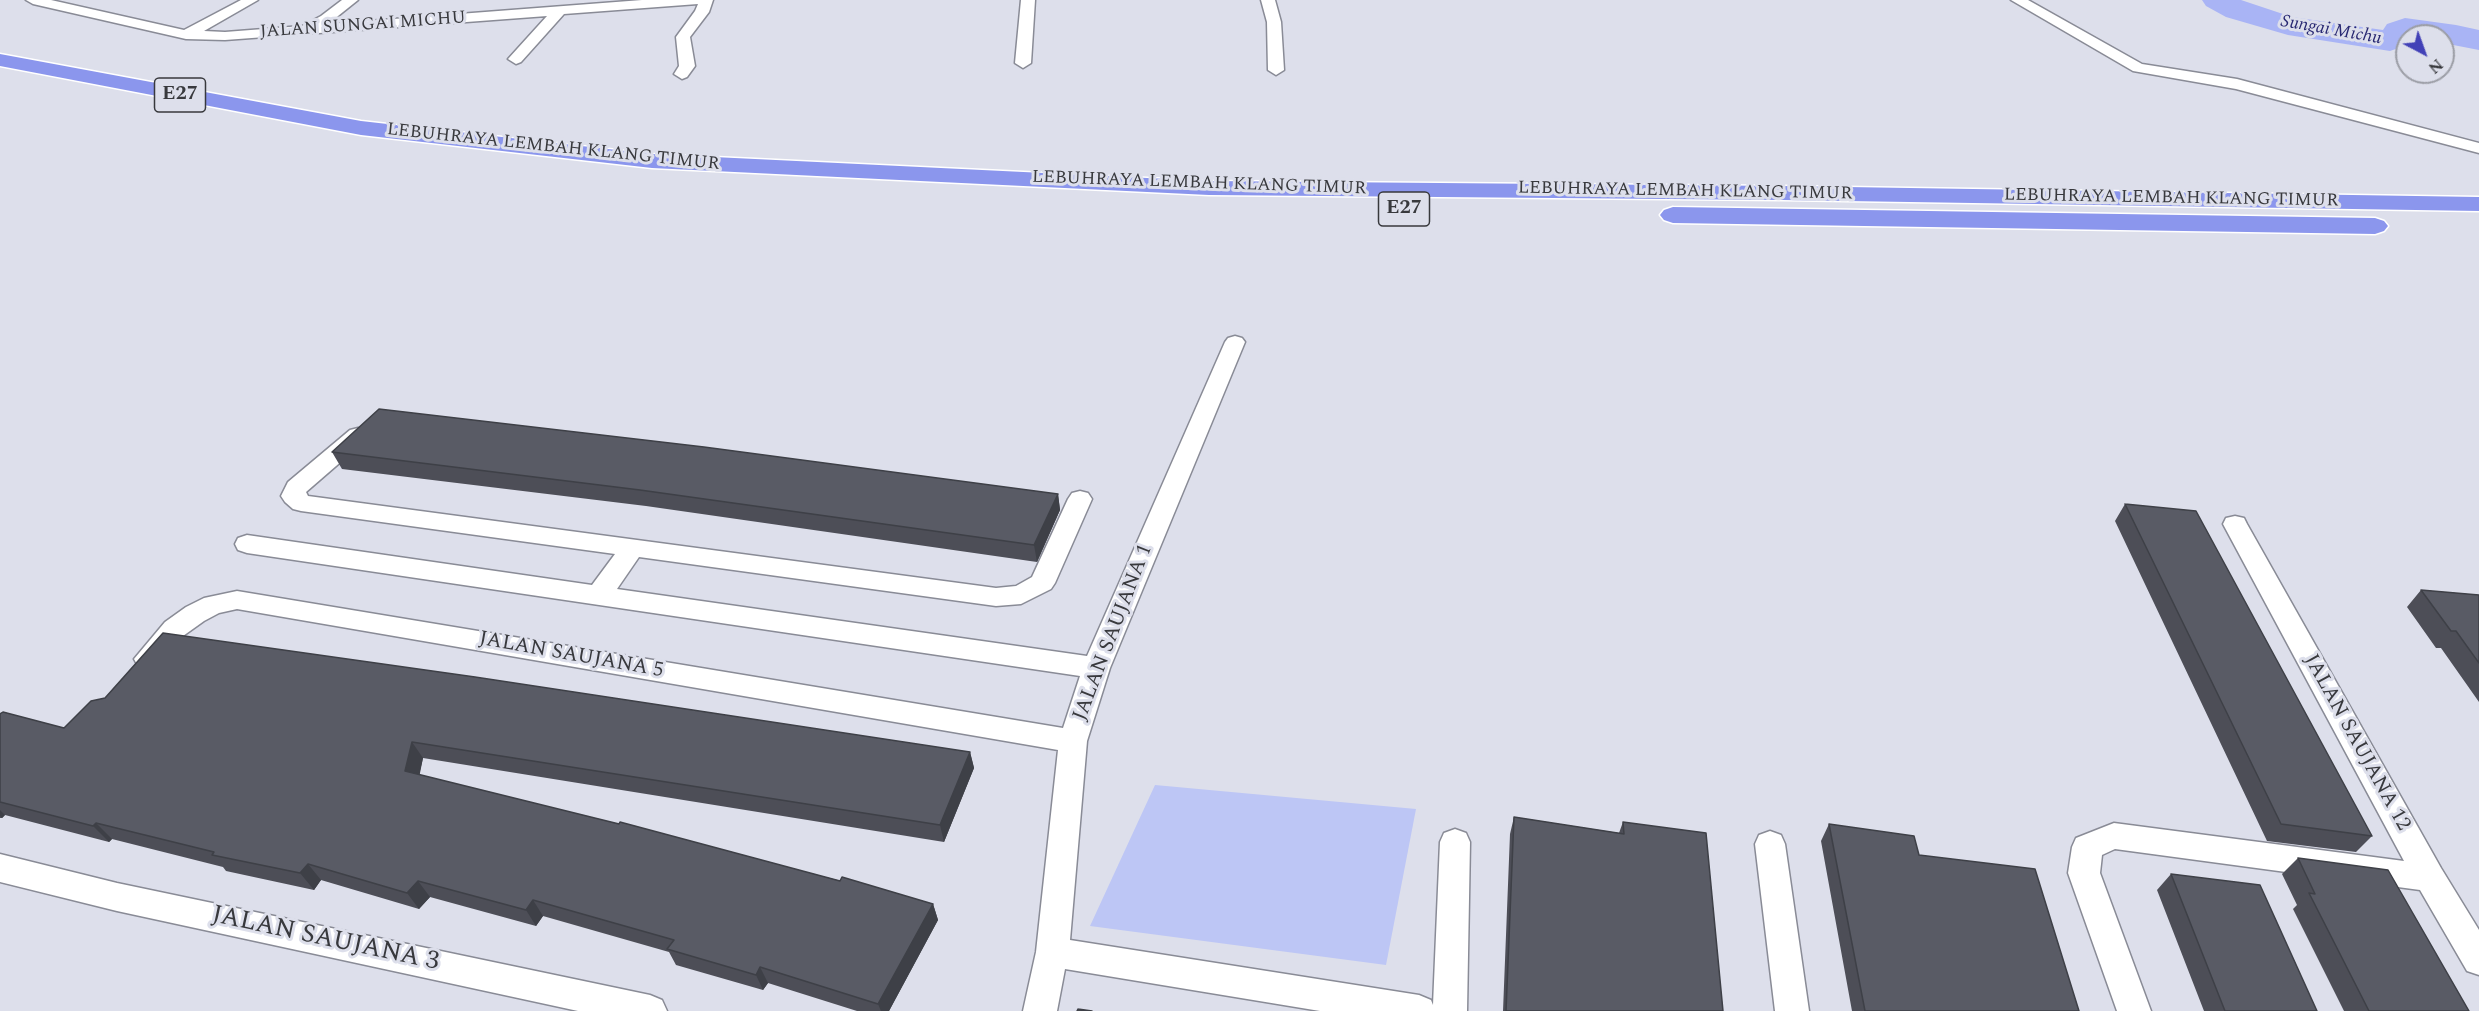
<!DOCTYPE html>
<html>
<head>
<meta charset="utf-8">
<style>
  body { margin:0 }
  #map { position:relative; width:2479px; height:1011px; overflow:hidden; background:#dddfeb; font-family:Spectral,serif }
  canvas { display:block }
  .north { position:absolute; left:2395px; top:24px; width:60px; height:60px; box-sizing:border-box; background:#dddfeb; border:2px solid #9b9da5; border-radius:50%; rotate:139deg; font-size:16px; font-weight:700; line-height:24px; text-align:center; color:#38393d }
  .north::after { content:''; display:block; margin:auto; width:21px; height:27px; background:#4241b7; clip-path:polygon(50% 0,100% 100%,50% 72%,0 100%) }
</style>
</head>
<body>
<div id="map">
<canvas width="2479" height="1011"></canvas>
<div class="north">N</div>
</div>
<script>
const context = document.querySelector('canvas').getContext('2d');
context.lineJoin = 'round';
function fillPath(path, color) {
  context.fillStyle = color;
  context.fill(path, 'evenodd');
}
function poly(rows) {
  const path = new Path2D();
  for (const r of rows) {
    path.moveTo(r[0], r[1]);
    for (let i = 2; i < r.length; i += 2) path.lineTo(r[i], r[i + 1]);
  }
  return path;
}
function trace(path, color, width, dash) {
  context.strokeStyle = color;
  context.lineWidth = width;
  context.lineCap = dash ? 'butt' : 'round';
  context.setLineDash(dash || []);
  context.stroke(path);
}
function write(font, color, halo, rows, align = 'center') {
  context.font = font + ' Spectral,serif';
  context.lineWidth = 6;
  context.setLineDash([]);
  context.textBaseline = 'middle';
  context.strokeStyle = halo;
  context.fillStyle = color;
  for (const [text, x, y, turn = 0] of rows) {
    context.save();
    context.translate(x, y);
    context.rotate((+turn || 0) * Math.PI / 180);
    context.textAlign = isNaN(turn) ? turn : align;
    if (halo) context.strokeText(text, 0, 0);
    context.fillText(text, 0, 0);
    context.restore();
  }
}
fillPath(poly([
  [1155,785,1416,809,1386,965,1090,926]
]), '#bdc6f5');
fillPath(poly([
  [2202,0,2241,0,2292,17,2383,30,2387,24,2405,18,2456,25,2479,30,2479,50,2443,43,2443,36,2407,36,2407,45,2390,51,2288,35,2226,17,2206,6,2202,0]
]), '#a9b4f5');
const minor = poly([
  [26,0,51,0,184,30,241,0,258,0,204,31,225,32,302,26,321,16,342,0,358,0,328,24,642,0,713,0,709,12,690,37,695,66,687,77,682,79,674,74,679,66,676,37,695,11,698,4,564,14,521,62,516,64,508,59,547,16,225,40,186,39,33,4,26,0],
  [1021,0,1035,0,1031,63,1023,68,1015,63,1021,0],
  [1261,0,1275,0,1281,22,1284,70,1276,75,1268,70,1267,22,1261,0],
  [2011,0,2028,0,2142,64,2237,79,2479,143,2479,153,2236,89,2133,71,2011,0],
  [1235,336,1242,338,1245,342,1110,668,1087,741,1070,940,1419,995,1431,1000,1433,1005,1440,842,1444,833,1455,829,1466,833,1470,842,1467,1011,1320,1011,1065,969,1057,1011,1023,1011,1036,952,1058,750,237,609,219,613,204,621,183,636,158,666,148,669,138,666,134,659,165,622,186,607,204,598,237,591,1063,728,1080,676,247,553,238,550,235,544,238,538,247,535,592,585,615,554,301,511,293,509,285,502,281,496,288,482,350,430,358,428,366,430,369,435,366,440,306,492,308,496,996,588,1016,586,1032,577,1068,499,1072,493,1080,491,1088,493,1092,499,1055,583,1051,589,1021,604,996,606,639,557,617,589,1087,656,1225,342,1228,338,1235,336],
  [2235,516,2244,518,2247,524,2441,868,2479,930,2479,975,2467,971,2420,890,2115,849,2102,855,2100,873,2151,1011,2117,1011,2068,873,2072,847,2076,838,2114,823,2404,861,2223,524,2226,518,2235,516],
  [1770,831,1781,835,1785,844,1809,1011,1775,1011,1755,844,1759,835,1770,831],
  [0,854,117,883,650,995,662,1000,667,1011,578,1011,117,911,0,882,0,854]
]);
const motorway = poly([
  [0,54,361,121,652,154,1209,181,1783,186,2479,197,2479,211,1783,200,1209,195,652,168,361,135,0,66,0,54],
  [1673,207,2375,218,2384,221,2388,226,2384,231,2375,234,1673,223,1664,220,1660,215,1664,210,1673,207]
]);
trace(minor, '#898b96', 3);
trace(motorway, '#fff', 3);
fillPath(minor, '#fff');
fillPath(motorway, '#8b96ed');
fillPath(poly([
  [332,452,1058,494,1060,510,1037,562,646,506,342,469],
  [2125,504,2372,836,2356,852,2267,841,2115,521],
  [2421,590,2479,595,2479,702,2441,648,2436,648,2407,607],
  [0,714,64,728,970,752,974,768,944,842,423,758,419,775,933,904,938,920,889,1011,857,1011,768,983,763,990,676,965,669,952,543,916,536,926,430,897,419,909,321,880,314,890,226,871,223,867,112,839,109,842,5,815,2,818,0,818],
  [1514,817,1619,833,1623,822,1723,1011,1503,1011,1510,834],
  [1829,824,1919,855,2079,1011,1852,1011,1821,841],
  [2298,858,2469,1011,2344,1011,2293,909,2297,905,2282,874],
  [2171,874,2317,1011,2204,1011,2157,890]
]), '#4d4e57');
fillPath(poly([
  [1058,494,1060,510,1037,562,1034,545],
  [412,742,423,758,417,788,405,771],
  [970,752,974,768,944,842,940,825],
  [0,810,5,815,2,818,0,816],
  [96,823,112,839,109,842,93,826],
  [308,864,321,880,314,890,300,873],
  [418,881,430,897,419,909,407,893],
  [533,900,543,916,536,926,526,910],
  [933,904,938,920,889,1011,881,1011,878,1004],
  [760,967,768,983,763,990,756,975]
]), '#3e4047');
const building = poly([
  [379,409,704,447,1058,494,1034,545,640,490,332,452,379,409],
  [2125,504,2196,511,2372,836,2281,824,2125,504],
  [2421,590,2479,595,2479,663,2456,631,2451,631,2421,590],
  [163,633,475,677,970,752,940,825,412,742,405,771,619,824,620,822,840,881,842,877,933,904,878,1004,760,967,756,975,667,949,674,940,533,900,526,910,418,881,407,893,308,864,300,873,212,855,214,852,96,823,93,826,0,802,0,714,3,712,64,728,91,701,105,698,163,633],
  [1514,817,1624,834,1623,822,1706,833,1723,1011,1506,1011,1514,817],
  [1829,824,1914,836,1919,855,2035,869,2079,1011,1865,1011,1829,824],
  [2298,858,2388,870,2469,1011,2369,1011,2309,893,2315,894,2298,858],
  [2171,874,2260,885,2317,1011,2225,1011,2171,874],
  [1078,1009,1092,1011,1077,1011,1078,1009]
]);
fillPath(building, '#595b65');
trace(building, '#3e4047', 1.5);
write('18px', '#38393d', '#dddfeb', [
  ["JALAN SUNGAI MICHU",363,26,-4],
  ["LEBUHRAYA LEMBAH KLANG TIMUR",553,148,6],
  ["LEBUHRAYA LEMBAH KLANG TIMUR",1199,184,2],
  ["LEBUHRAYA LEMBAH KLANG TIMUR",1685,192,1],
  ["LEBUHRAYA LEMBAH KLANG TIMUR",2171,199,1]
]);
write('italic 18px', '#282872', '#dddfeb', [
  ["Sungai Michu",2331,31,10]
]);
for (const [x, y, w] of [
  [180,95,51],
  [1404,209,51]
]) {
  const box = new Path2D();
  box.roundRect(x - w / 2, y - 17, w, 34, 4.5);
  context.fillStyle = '#dddfeb';
  context.fill(box);
  trace(box, '#38393d', 1.5);
}
write('bold 20px', '#38393d', null, [
  ["E27",180,95],
  ["E27",1404,209]
]);
write('21px', '#38393d', '#dddfeb', [
  ["JALAN SAUJANA 1",1114,633,-69],
  ["JALAN SAUJANA 5",571,656,10],
  ["JALAN SAUJANA 12",2356,743,61]
]);
write('26px', '#38393d', '#dddfeb', [
  ["JALAN SAUJANA 3",325,940,12]
]);
</script>
</body>
</html>
